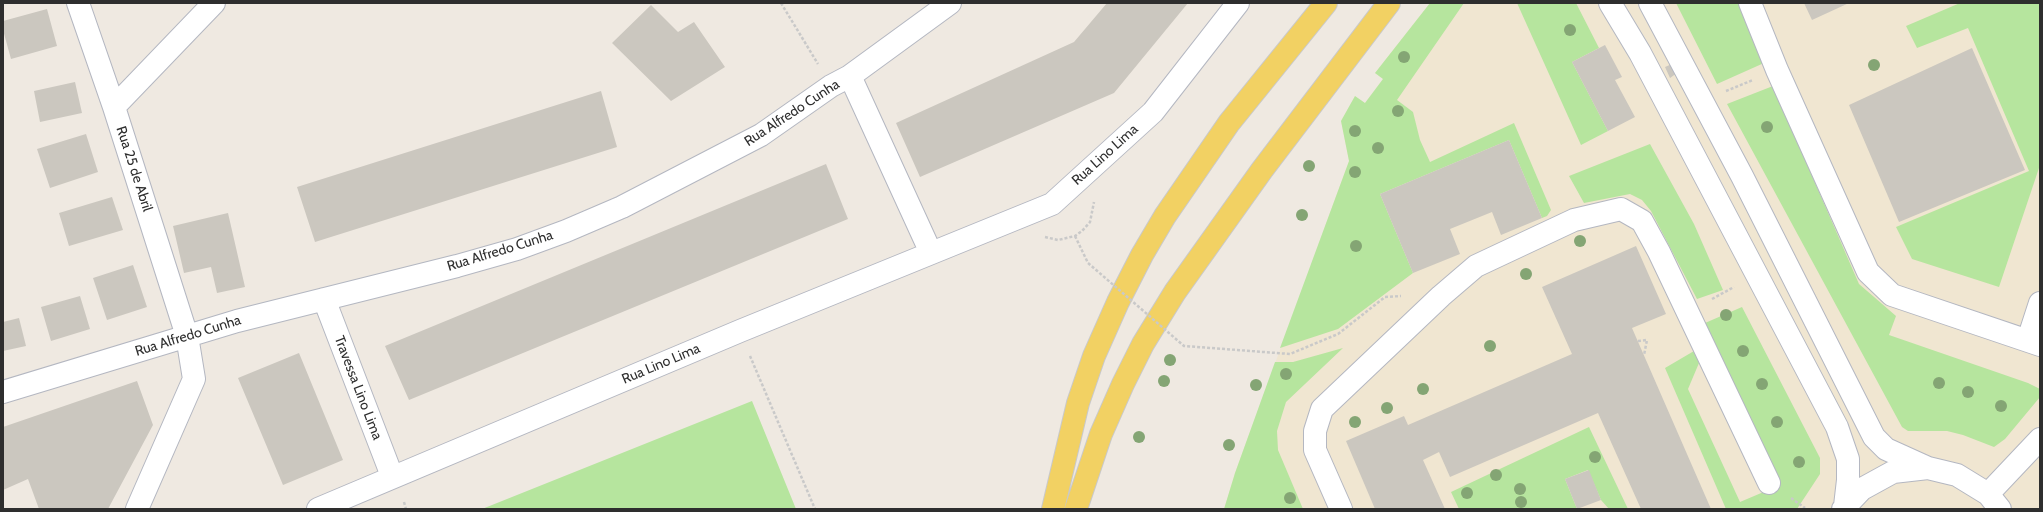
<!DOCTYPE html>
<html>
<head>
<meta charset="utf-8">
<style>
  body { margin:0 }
  #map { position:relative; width:2043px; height:512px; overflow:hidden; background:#efe9e1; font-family:Cabin,sans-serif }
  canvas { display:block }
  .frame { position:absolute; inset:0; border:4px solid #2e2e2e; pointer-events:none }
</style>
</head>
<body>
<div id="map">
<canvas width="2043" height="512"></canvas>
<div class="frame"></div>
</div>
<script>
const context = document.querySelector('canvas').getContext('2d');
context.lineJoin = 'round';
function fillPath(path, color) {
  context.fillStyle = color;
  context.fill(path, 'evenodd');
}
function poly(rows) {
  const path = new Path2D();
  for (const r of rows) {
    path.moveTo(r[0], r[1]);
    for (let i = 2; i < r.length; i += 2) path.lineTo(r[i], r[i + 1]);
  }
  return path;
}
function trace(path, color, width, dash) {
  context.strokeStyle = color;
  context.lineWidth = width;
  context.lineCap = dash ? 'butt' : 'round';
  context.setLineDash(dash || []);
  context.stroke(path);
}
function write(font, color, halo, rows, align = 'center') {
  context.font = font + ' Cabin,sans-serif';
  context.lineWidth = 3;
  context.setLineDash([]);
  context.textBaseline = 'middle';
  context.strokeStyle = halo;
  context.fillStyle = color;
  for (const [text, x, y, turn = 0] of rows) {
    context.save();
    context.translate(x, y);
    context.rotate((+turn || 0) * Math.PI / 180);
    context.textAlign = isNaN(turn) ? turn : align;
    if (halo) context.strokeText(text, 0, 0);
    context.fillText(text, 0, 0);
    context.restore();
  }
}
fillPath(poly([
  [1430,3,2040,3,2040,509,1224,509,1235,473,1349,161,1341,121,1355,96,1365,103,1383,79,1375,73]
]), '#f0e6d1');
fillPath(poly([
  [1430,3,1464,3,1397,100,1413,112,1420,140,1430,162,1514,123,1551,210,1547,216,1542,218,1509,140,1380,194,1413,273,1338,329,1280,348,1349,161,1341,121,1355,96,1365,103,1383,79,1375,73],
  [1517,3,1576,3,1599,48,1572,62,1608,131,1581,145],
  [1676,3,1739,3,1764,63,1717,84],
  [1960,3,2040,3,2040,165,1999,287,1912,259,1896,227,2029,171,1968,28,1917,48,1906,26],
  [1773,86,1859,284,1896,316,1889,335,2028,383,2040,389,2040,397,2005,439,1994,447,1963,435,1947,431,1908,431,1902,427,1727,104],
  [1650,144,1694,224,1723,290,1697,299,1651,211,1642,200,1630,194,1584,203,1569,176],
  [1742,307,1820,458,1820,474,1797,509,1726,509,1665,368,1694,351,1699,363,1688,389,1740,502,1780,485,1705,323],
  [1343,348,1286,402,1277,431,1278,450,1303,509,1224,509,1235,473,1275,362,1293,362],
  [752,401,796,509,482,509],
  [1589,427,1628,509,1609,509,1601,500,1588,470,1565,479,1577,509,1459,509,1451,492]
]), '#b6e59e');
fillPath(poly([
  [1107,3,1188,3,1114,93,920,177,896,123,1074,42],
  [1804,3,1849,3,1812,20],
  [651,5,678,32,694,22,725,67,671,101,612,43],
  [47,9,57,46,11,59,3,30,3,21],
  [1605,45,1622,77,1615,80,1635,117,1608,131,1572,62],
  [1972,48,2025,170,1899,222,1849,105],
  [1672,64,1677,73,1670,78,1665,67],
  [75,82,82,113,40,122,34,91],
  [601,91,617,147,315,242,297,187],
  [86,134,98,172,50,188,37,149],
  [1509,140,1542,218,1501,235,1492,212,1450,229,1460,254,1413,273,1380,194],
  [826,164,848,219,409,400,385,346],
  [112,197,123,230,69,246,59,213],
  [228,213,245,287,217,293,211,267,184,273,173,226],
  [1636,246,1666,314,1632,328,1711,509,1641,509,1598,413,1450,477,1439,452,1423,460,1445,509,1375,509,1346,441,1404,416,1408,425,1572,354,1542,287],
  [133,265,147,307,107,320,93,278],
  [80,296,90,329,51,341,41,307],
  [19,318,26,346,3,351,3,322],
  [299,353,343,460,283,485,238,378],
  [137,381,153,425,108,509,39,509,28,479,3,490,3,427],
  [1589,470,1601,500,1577,509,1565,479]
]), '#cbc7bf');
const minor = poly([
  [78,3,114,107,187,336,194,379,137,509],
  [1610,3,1640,53,1837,427,1848,459,1848,480,1845,506],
  [1650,3,1742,176,1874,437,1886,449,1928,468],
  [1750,3,1777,70,1868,272,1892,295,2040,345],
  [850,76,931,253],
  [114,107,214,3],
  [324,299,392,476],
  [2028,340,2040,303],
  [3,392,237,321,457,266,517,249,566,231,622,207,761,135,831,86,850,76,950,3],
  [1988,494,2040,439],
  [318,509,740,331,1052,204,1153,112,1238,3],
  [1341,509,1315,450,1315,431,1322,409,1441,296,1476,266,1574,220,1621,209,1642,221,1659,252,1769,483],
  [1843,509,1862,489,1893,472,1928,468,1957,475,1988,494,2000,509]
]);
const major = poly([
  [1053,509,1078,403,1094,356,1118,302,1142,255,1165,216,1229,123,1326,3],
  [1076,509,1101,434,1123,384,1143,344,1175,292,1262,170,1389,3]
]);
trace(minor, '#b4b7c1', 24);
trace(major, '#c9c9c9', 24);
trace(poly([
  [781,3,818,64],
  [1726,91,1753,80],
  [1045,237,1058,240,1075,236,1082,231,1090,222,1094,202],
  [1385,297,1401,296],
  [1712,299,1734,287],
  [1638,341,1647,340,1644,355],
  [750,356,815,509],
  [1791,498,1805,508],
  [404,502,406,509]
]), '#c9c9c9', 2.5, [3, 2]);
trace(minor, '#fff', 22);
trace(major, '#f2d163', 22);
trace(poly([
  [1075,236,1088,263,1184,346,1290,354,1338,334,1385,297]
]), '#c9c9c9', 2.5, [3, 2]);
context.fillStyle = '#84a574';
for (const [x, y] of [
  [1570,30],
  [1404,57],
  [1874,65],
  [1398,111],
  [1767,127],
  [1355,131],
  [1378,148],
  [1309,166],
  [1355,172],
  [1302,215],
  [1580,241],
  [1356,246],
  [1526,274],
  [1726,315],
  [1490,346],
  [1743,351],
  [1170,360],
  [1286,374],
  [1164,381],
  [1939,383],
  [1762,384],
  [1256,385],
  [1423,389],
  [1968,392],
  [2001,406],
  [1387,408],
  [1355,422],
  [1777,422],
  [1139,437],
  [1229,445],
  [1595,457],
  [1799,462],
  [1496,475],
  [1520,489],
  [1467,493],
  [1290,498],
  [1521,502]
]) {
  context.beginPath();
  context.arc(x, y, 6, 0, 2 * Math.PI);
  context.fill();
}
write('14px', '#2e2e2e', '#fff', [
  ["Rua Alfredo Cunha",792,113,-33],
  ["Rua Lino Lima",1105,155,-42],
  ["Rua 25 de Abril",134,169,72],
  ["Rua Alfredo Cunha",500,251,-17],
  ["Rua Alfredo Cunha",188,336,-17],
  ["Rua Lino Lima",661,364,-23],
  ["Travessa Lino Lima",358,388,69]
]);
</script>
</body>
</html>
